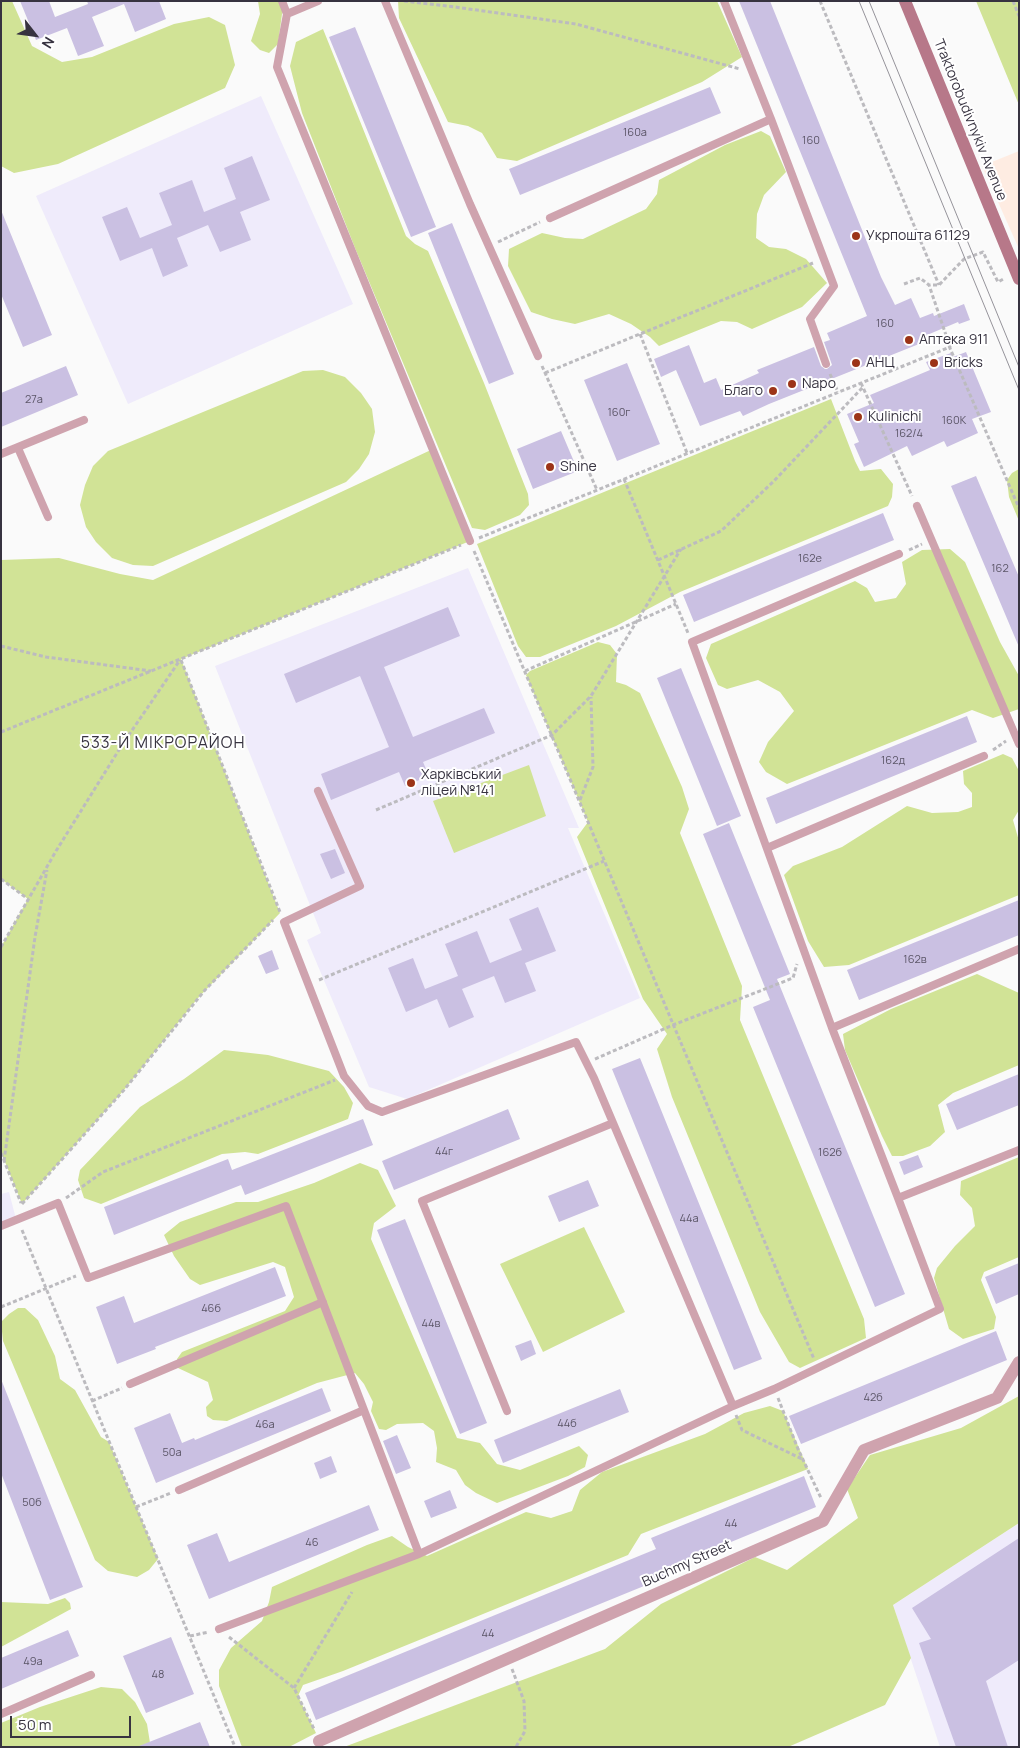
<!DOCTYPE html>
<html>
<head>
<meta charset="utf-8">
<style>
  body { margin:0 }
  #map { position:relative; width:1020px; height:1748px; overflow:hidden; background:#fafafa; font-family:Manrope,sans-serif }
  canvas { display:block }
  .frame { position:absolute; inset:0; border:2px solid #373340; pointer-events:none }
  .north { position:absolute; left:10px; top:10px; width:50px; height:50px; -webkit-text-stroke:4px #fff; paint-order:stroke; rotate:120deg; font-size:14px; font-weight:700; line-height:20px; text-align:center; color:#373340 }
  .north::after { content:''; display:block; margin:auto; width:18px; height:22px; background:#373340; clip-path:polygon(50% 0,100% 100%,50% 72%,0 100%) }
  .scale { position:absolute; left:10px; top:1716px; width:121px; height:22px; box-sizing:border-box; border:2px solid #373340; border-top:0; padding-left:6px; font-size:15px; line-height:18px; white-space:nowrap; color:#373340; -webkit-text-stroke:4px #fff; paint-order:stroke }
</style>
</head>
<body>
<div id="map">
<canvas width="1020" height="1748"></canvas>
<div class="frame"></div>
<div class="north">N</div>
<div class="scale">50 m</div>
</div>
<script>
const context = document.querySelector('canvas').getContext('2d');
context.lineJoin = 'round';
function fillPath(path, color) {
  context.fillStyle = color;
  context.fill(path, 'evenodd');
}
function poly(rows) {
  const path = new Path2D();
  for (const r of rows) {
    path.moveTo(r[0], r[1]);
    for (let i = 2; i < r.length; i += 2) path.lineTo(r[i], r[i + 1]);
  }
  return path;
}
function trace(path, color, width, dash) {
  context.strokeStyle = color;
  context.lineWidth = width;
  context.lineCap = dash ? 'butt' : 'round';
  context.setLineDash(dash || []);
  context.stroke(path);
}
function write(font, color, halo, rows, align = 'center') {
  context.font = font + ' Manrope,sans-serif';
  context.lineWidth = 4;
  context.setLineDash([]);
  context.textBaseline = 'middle';
  context.strokeStyle = halo;
  context.fillStyle = color;
  for (const [text, x, y, turn = 0] of rows) {
    context.save();
    context.translate(x, y);
    context.rotate((+turn || 0) * Math.PI / 180);
    context.textAlign = isNaN(turn) ? turn : align;
    if (halo) context.strokeText(text, 0, 0);
    context.fillText(text, 0, 0);
    context.restore();
  }
}
fillPath(poly([
  [1019,151,1019,249,982,166]
]), '#feece2');
fillPath(poly([
  [261,96,353,304,128,404,36,196],
  [468,568,579,828,568,828,640,998,407,1099,369,1087,307,940,321,933,215,666],
  [9,1192,16,1219,1,1223,1,1194],
  [1019,1523,1019,1747,940,1747,893,1605]
]), '#efebfb');
fillPath(poly([
  [1,1,12,1,32,46,62,62,92,57,174,24,209,17,225,25,235,65,225,88,58,164,14,173,1,166],
  [258,1,287,1,282,14,278,44,269,53,260,50,251,41,260,14],
  [398,1,717,1,742,57,702,82,517,161,497,158,482,133,468,126,448,122,399,18],
  [976,1,1019,1,1019,105],
  [323,29,406,236,415,244,428,251,484,383,528,494,529,505,520,515,485,530,472,528,355,248,302,113,290,66,296,42],
  [761,131,770,136,786,172,764,195,757,214,756,238,769,247,786,249,806,259,827,283,802,307,752,329,737,322,721,321,659,346,650,337,631,324,609,314,575,324,552,319,531,312,508,266,509,249,542,233,565,238,583,239,646,209,657,194,659,180,725,145],
  [323,370,345,377,361,393,372,409,375,432,369,454,359,469,346,482,153,566,133,565,112,558,96,542,86,527,80,505,85,485,93,466,108,451,303,371],
  [831,399,855,461,860,471,881,469,893,484,892,497,888,506,680,592,616,626,540,657,526,657,518,646,477,544],
  [433,449,470,541,181,659,280,913,198,998,124,1090,22,1204,1,1152,1,947,28,899,1,879,1,560,59,558,120,574,153,580],
  [1019,469,1019,521,1009,497,1007,480,1012,473],
  [950,549,965,562,1000,642,1019,676,1019,709,993,718,972,710,787,784,766,772,759,762,768,742,794,711,780,692,758,680,727,689,718,685,706,658,711,644,855,581,867,588,875,602,896,598,906,584,902,562,922,550],
  [598,642,610,645,617,654,616,682,626,685,640,693,682,787,689,809,680,833,742,986,740,1020,864,1319,866,1338,800,1368,789,1362,760,1312,672,1097,657,1049,667,1034,643,999,577,837,588,822,526,675,530,671],
  [1003,754,1012,758,1019,771,1019,810,1013,820,1019,841,1019,895,849,965,824,967,808,941,784,875,793,866,842,847,907,806,932,813,958,812,972,807,972,793,964,784,963,771],
  [529,765,546,816,454,853,433,801],
  [977,974,1019,993,1019,1065,953,1093,938,1105,945,1132,930,1146,903,1156,892,1156,882,1136,845,1050,843,1034,891,1009],
  [224,1050,268,1055,329,1071,344,1087,353,1103,348,1119,258,1154,245,1152,222,1154,101,1204,84,1198,78,1180,80,1170,140,1107,184,1079],
  [1019,1157,1019,1257,984,1272,981,1280,996,1317,994,1329,963,1339,949,1329,934,1278,937,1268,955,1246,975,1226,972,1208,960,1195,961,1181],
  [360,1163,378,1170,396,1206,374,1223,371,1239,457,1438,480,1443,497,1464,520,1470,579,1446,588,1455,585,1467,568,1476,497,1503,476,1493,465,1485,456,1470,436,1462,437,1448,434,1431,423,1423,397,1424,386,1430,379,1429,371,1411,373,1402,364,1384,355,1373,317,1383,227,1421,213,1420,207,1416,206,1407,213,1400,208,1382,178,1368,177,1359,182,1352,285,1311,294,1297,285,1267,273,1262,200,1285,190,1279,174,1256,164,1235,180,1222,236,1202,258,1202,314,1183],
  [584,1227,625,1312,543,1352,500,1264],
  [18,1308,25,1308,38,1320,55,1356,60,1379,75,1390,101,1437,109,1442,158,1559,149,1570,137,1577,108,1571,95,1560,3,1341,1,1322,9,1314],
  [1019,1396,1019,1523,893,1605,911,1658,885,1705,788,1747,344,1747,605,1649,661,1604,755,1557,787,1570,858,1518,847,1489,870,1455,961,1428],
  [770,1406,783,1411,808,1469,641,1534,628,1555,343,1671,303,1685,298,1696,316,1733,289,1747,242,1747,219,1686,219,1670,231,1648,262,1621,269,1602,272,1587,367,1545,392,1536,408,1547,427,1556,526,1512,551,1518,572,1511,580,1490,602,1472,705,1434,744,1413],
  [65,1598,70,1603,71,1609,1,1647,1,1602,48,1604],
  [101,1687,122,1689,135,1702,147,1724,150,1743,148,1747,1,1747,1,1723,40,1707]
]), '#d1e396');
fillPath(poly([
  [20,1,49,1,55,17,88,4,87,1,159,1,166,19,135,32,124,4,92,17,104,46,78,56,67,28,36,40],
  [739,1,770,1,881,277,895,305,911,298,920,318,933,313,934,316,964,304,970,320,959,324,958,322,927,335,929,340,769,404,743,416,740,411,700,426,676,370,661,377,654,359,689,345,704,383,716,378,721,390,759,373,757,370,814,347,821,366,825,369,827,369,832,365,824,342,830,340,827,333,867,316],
  [355,27,436,227,411,237,329,37],
  [710,87,721,113,520,195,509,169],
  [252,156,270,200,240,212,251,240,220,252,208,225,177,238,188,266,163,277,152,248,120,261,102,217,127,207,140,238,172,225,159,193,192,180,204,212,236,199,224,168],
  [1,210,52,335,23,347,1,294],
  [452,223,514,374,489,384,428,233],
  [966,352,991,412,972,419,978,433,947,447,944,441,912,456,907,446,864,467,854,444,859,442,847,414,874,403,870,395,930,370,926,362,951,353,953,357],
  [627,363,660,444,617,461,584,380],
  [66,366,78,395,1,427,1,393],
  [561,431,578,471,533,489,517,449],
  [976,476,1019,577,1019,647,951,486],
  [883,513,894,540,694,622,683,595],
  [448,607,460,636,384,667,413,737,484,708,495,733,423,762,429,776,405,786,399,772,331,800,321,774,389,747,360,676,296,703,284,674],
  [681,668,741,816,717,826,657,678],
  [967,716,977,742,776,824,766,798],
  [729,823,790,974,777,979,905,1294,875,1307,753,1007,770,1000,703,834],
  [335,849,345,873,331,879,320,854],
  [1019,900,1019,935,859,1000,847,970],
  [538,907,556,951,525,963,536,991,505,1003,494,976,462,989,474,1017,449,1028,437,999,406,1012,388,968,413,958,425,989,458,976,445,944,477,931,490,963,522,950,509,919],
  [272,950,279,969,266,974,258,956],
  [640,1058,762,1359,734,1370,612,1069],
  [1019,1074,1019,1105,957,1130,946,1104],
  [508,1109,520,1139,394,1190,382,1161],
  [363,1119,373,1145,245,1195,241,1185,114,1235,104,1207,228,1159,232,1170],
  [918,1155,923,1167,904,1175,899,1162],
  [588,1180,599,1206,559,1222,548,1196],
  [405,1219,487,1423,460,1434,377,1230],
  [1019,1263,1019,1294,996,1304,985,1277],
  [275,1267,286,1296,155,1347,156,1349,117,1364,96,1307,124,1296,134,1323],
  [996,1331,1007,1360,801,1444,789,1416],
  [531,1340,536,1354,521,1361,515,1346],
  [1,1379,83,1587,50,1600,1,1473],
  [322,1388,331,1411,156,1483,134,1428,170,1413,182,1443,194,1438,195,1440],
  [620,1389,629,1412,503,1463,494,1440],
  [397,1435,411,1468,396,1474,383,1441],
  [331,1456,337,1472,320,1479,314,1463],
  [804,1476,816,1507,663,1570,666,1577,316,1720,305,1693,656,1549,651,1538],
  [450,1490,457,1508,431,1518,424,1501],
  [369,1505,379,1530,209,1599,187,1545,217,1533,229,1562],
  [1019,1538,1019,1660,986,1681,1008,1747,956,1747,919,1643,931,1639,912,1608],
  [68,1630,79,1656,1,1689,1,1658],
  [171,1637,194,1694,146,1713,123,1656],
  [200,1722,210,1747,139,1747,139,1746]
]), '#cac0e2');
trace(poly([
  [404,1,455,7,576,24,740,69],
  [820,1,939,285],
  [1013,1,1019,16],
  [498,242,540,222],
  [904,284,920,278,929,285,939,285,964,259,983,252,998,282,1005,278],
  [640,334,687,453],
  [949,346,1019,508],
  [542,366,597,490],
  [545,373,813,263],
  [830,374,838,392],
  [861,383,912,496],
  [624,479,688,633],
  [479,538,950,347,929,285],
  [909,550,922,544],
  [474,551,814,1359],
  [658,560,721,531,773,482,863,387],
  [1,646,46,657,151,671],
  [181,660,280,912],
  [525,671,676,604],
  [1,732,461,545],
  [993,750,1006,741],
  [580,800,593,767,591,697],
  [376,810,552,735,591,696,681,549],
  [1,879,28,899],
  [1,947,56,851,122,745,180,660],
  [319,980,604,861],
  [595,1059,673,1025,793,978,797,964],
  [1,1153,21,1203],
  [4,1161,35,937,47,870],
  [66,1198,103,1172,335,1080],
  [22,1204,124,1090,205,990,273,920],
  [22,1230,235,1747],
  [1,1307,76,1276],
  [778,1398,798,1449,821,1498],
  [92,1401,122,1388],
  [736,1415,742,1430,802,1459],
  [136,1507,171,1493],
  [190,1636,209,1632],
  [229,1637,294,1688,314,1729],
  [512,1669,524,1701,525,1731,516,1747],
  [294,1688,352,1592]
]), '#bcbbbf', 3, [4, 2.5]);
trace(poly([
  [282,1,287,14,318,1],
  [385,1,470,204,538,356],
  [724,1,771,119,834,286,810,319,826,364],
  [287,14,277,67,470,541],
  [550,218,771,119],
  [18,448,48,517],
  [1,454,84,420],
  [917,506,1019,744],
  [318,791,360,886,284,922,344,1076,368,1106,382,1112,576,1042,594,1078,733,1406],
  [767,848,984,756],
  [832,1028,1019,949],
  [898,1198,832,1028,692,642,899,554],
  [1,1226,58,1203,88,1278,286,1206,419,1554],
  [130,1384,323,1302],
  [507,1411,422,1201,613,1123],
  [179,1490,364,1410],
  [219,1629,419,1554,733,1406,774,1389,940,1309,898,1198,1019,1150],
  [1,1714,91,1675]
]), '#cfa3ae', 8);
trace(poly([
  [319,1741,823,1521,864,1450,997,1398,1019,1362]
]), '#cfa3ae', 12);
trace(poly([
  [905,1,1019,279]
]), '#b77889', 12);
trace(poly([
  [859,1,1019,390],
  [869,1,1019,367]
]), '#95939a', 1);
for (const [x, y, r, color] of [
  [856,236,5,"#9c3418"],
  [909,340,5,"#9c3418"],
  [856,363,5,"#9c3418"],
  [934,363,5,"#9c3418"],
  [792,384,5,"#9c3418"],
  [773,391,5,"#9c3418"],
  [858,417,5,"#9c3418"],
  [550,467,5,"#9c3418"],
  [411,783,5,"#9c3418"]
]) {
  const dot = new Path2D();
  dot.arc(x, y, r, 0, 2 * Math.PI);
  context.fillStyle = color;
  context.fill(dot);
  trace(dot, '#fff', 2);
}
write('11px', '#5c5668', null, [
  ["160а",635,133],
  ["160",811,141],
  ["160",885,324],
  ["27а",34,400],
  ["160г",619,413],
  ["160К",954,421],
  ["162/4",909,434],
  ["162е",810,559],
  ["162",1000,569],
  ["162д",893,761],
  ["162в",915,960],
  ["44г",444,1152],
  ["162б",830,1153],
  ["44а",689,1219],
  ["46б",211,1309],
  ["44в",431,1324],
  ["42б",873,1398],
  ["44б",567,1424],
  ["46а",265,1425],
  ["50а",172,1453],
  ["50б",32,1503],
  ["44",731,1524],
  ["46",312,1543],
  ["44",488,1634],
  ["49а",33,1662],
  ["48",158,1675]
]);
write('14px', '#373340', '#fff', [
  ["Traktorobudivnykiv Avenue",970,120,68],
  ["Buchmy Street",687,1564,-24]
]);
write('14px', '#373340', '#fff', [
  ["Укрпошта 61129",866,236],
  ["Аптека 911",919,340],
  ["АНЦ",866,363],
  ["Bricks",944,363],
  ["Napo",802,384],
  ["Благо",763,391,"right"],
  ["Kulinichi",868,417],
  ["Shine",560,467],
  ["Харківський",421,775],
  ["ліцей №141",421,791]
], 'left');
context.letterSpacing = '1px';
write('16px', '#373340', '#fff', [
  ["533-Й МІКРОРАЙОН",163,744]
]);
context.letterSpacing = '0px';
</script>
</body>
</html>
